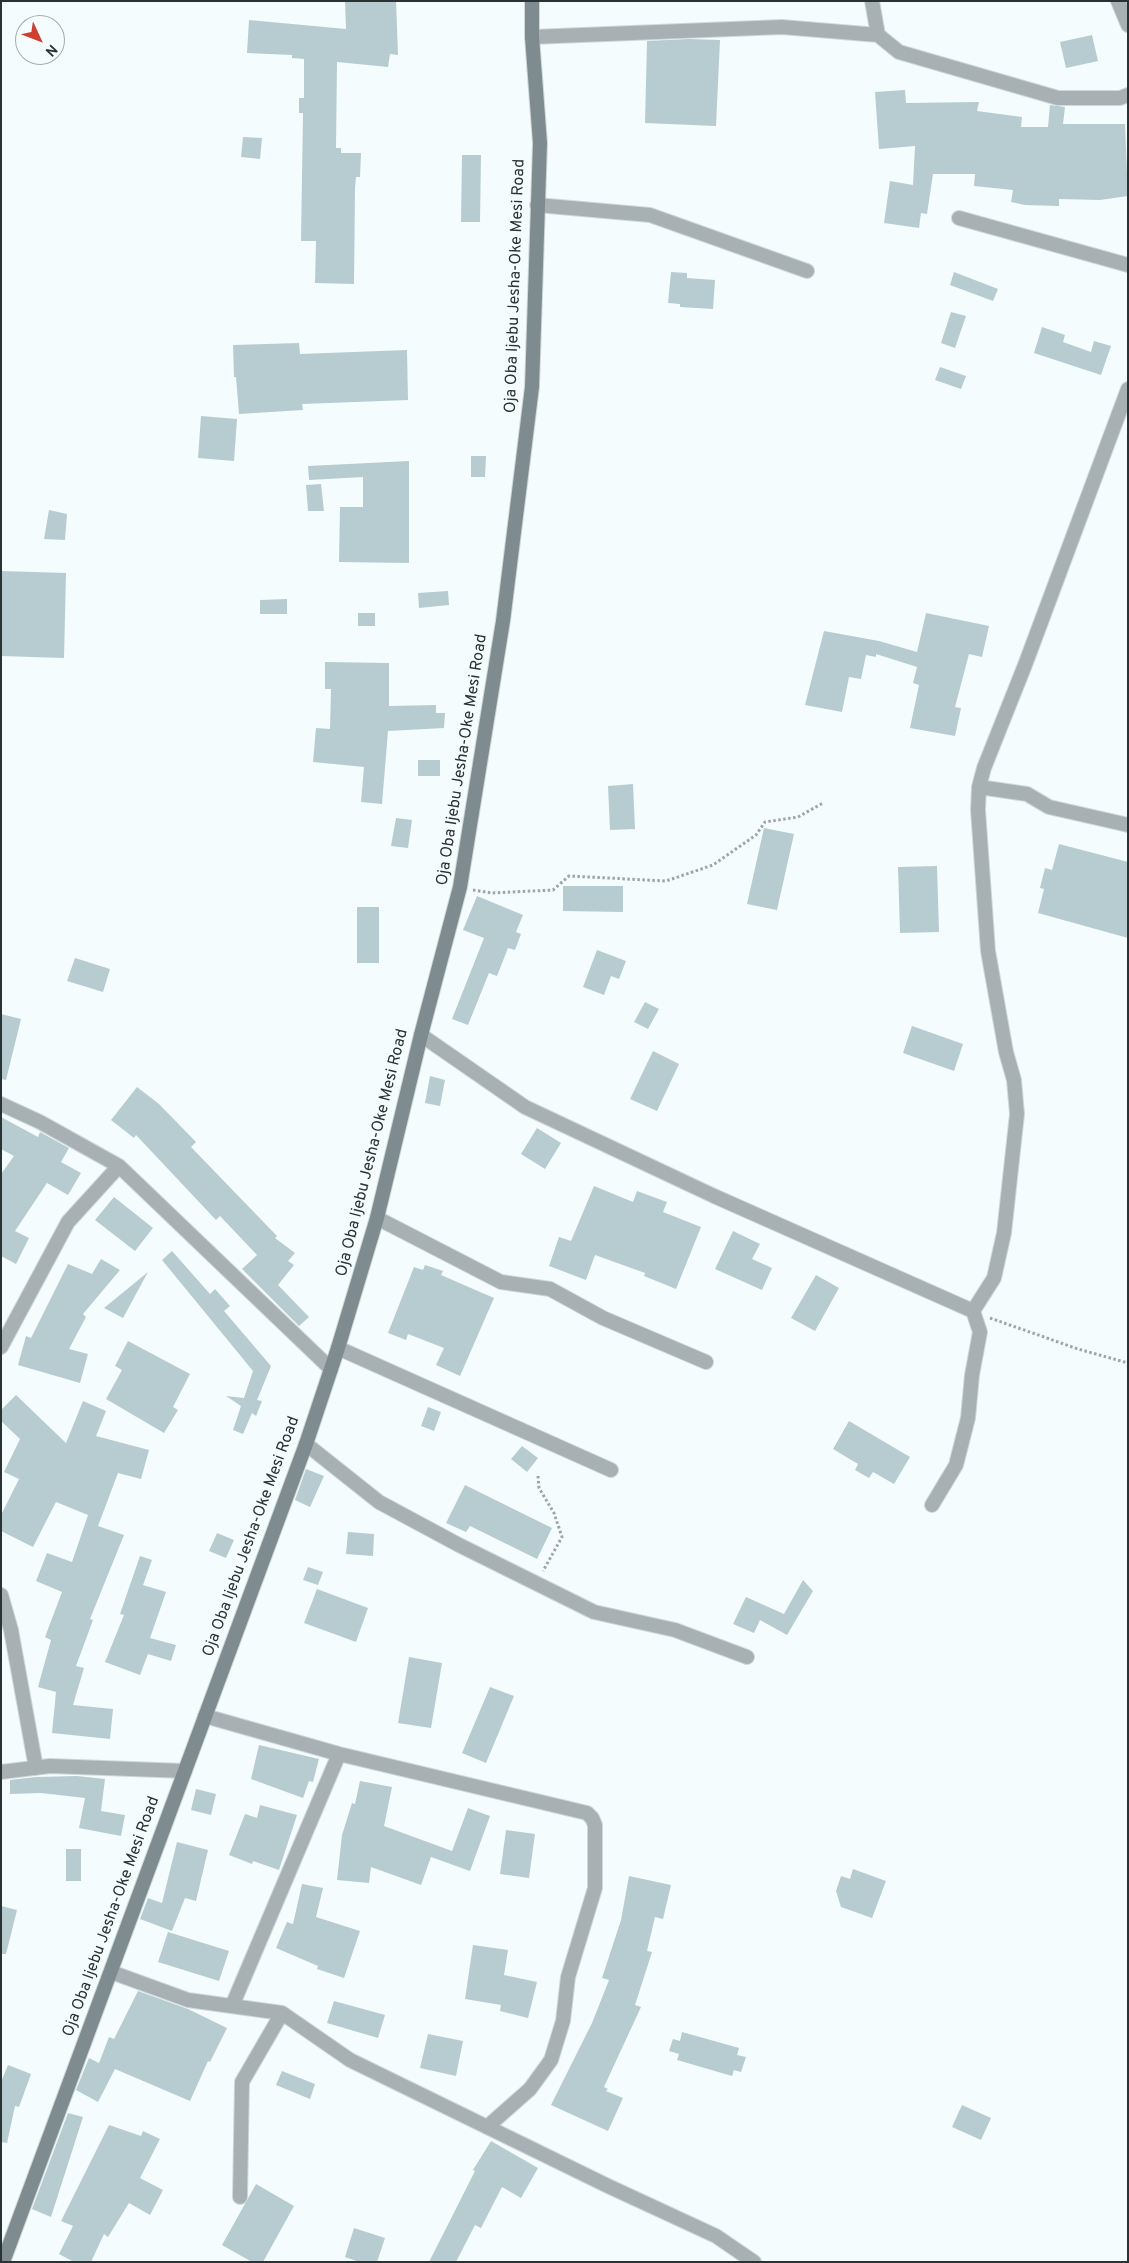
<!DOCTYPE html>
<html>
<head>
<meta charset="utf-8">
<style>
  body { margin:0 }
  #map { position:relative; width:1129px; height:2263px; overflow:hidden; background:#f4fcfe; font-family:Overpass,sans-serif }
  canvas { display:block }
  .frame { position:absolute; inset:0; border:2px solid #2a3334; pointer-events:none }
  .north { position:absolute; left:15px; top:15px; width:50px; height:50px; box-sizing:border-box; background:#f4fcfe; border:1px solid #a3acad; border-radius:50%; rotate:133deg; font-size:14px; font-weight:700; line-height:20px; text-align:center; color:#2a3334 }
  .north::after { content:''; display:block; margin:auto; width:18px; height:22px; background:#cd4032; clip-path:polygon(50% 0,100% 100%,50% 72%,0 100%) }
</style>
</head>
<body>
<div id="map">
<canvas width="1129" height="2263"></canvas>
<div class="frame"></div>
<div class="north">N</div>
</div>
<script>
const context = document.querySelector('canvas').getContext('2d');
context.lineJoin = 'round';
function fillPath(path, color) {
  context.fillStyle = color;
  context.fill(path, 'evenodd');
}
function poly(rows) {
  const path = new Path2D();
  for (const r of rows) {
    path.moveTo(r[0], r[1]);
    for (let i = 2; i < r.length; i += 2) path.lineTo(r[i], r[i + 1]);
  }
  return path;
}
function trace(path, color, width, dash) {
  context.strokeStyle = color;
  context.lineWidth = width;
  context.lineCap = dash ? 'butt' : 'round';
  context.setLineDash(dash || []);
  context.stroke(path);
}
function write(font, color, halo, rows, align = 'center') {
  context.font = font + ' Overpass,sans-serif';
  context.lineWidth = 4.5;
  context.setLineDash([]);
  context.textBaseline = 'middle';
  context.strokeStyle = halo;
  context.fillStyle = color;
  for (const [text, x, y, turn = 0] of rows) {
    context.save();
    context.translate(x, y);
    context.rotate((+turn || 0) * Math.PI / 180);
    context.textAlign = isNaN(turn) ? turn : align;
    if (halo) context.strokeText(text, 0, 0);
    context.fillText(text, 0, 0);
    context.restore();
  }
}
fillPath(poly([
  [345,1,396,1,398,55,390,54,388,67,337,62,336,148,341,148,341,153,361,153,360,177,356,177,355,188,354,284,315,283,316,241,301,241,303,113,299,113,299,98,304,98,304,59,292,58,292,55,247,53,249,20,346,29],
  [1092,35,1098,61,1066,68,1060,42],
  [689,39,720,40,716,126,645,123,647,41],
  [905,90,906,103,979,102,977,111,1022,117,1021,127,1048,127,1050,105,1065,107,1063,124,1125,124,1128,196,1100,200,1059,199,1059,206,1025,205,1011,202,1013,190,974,186,975,174,933,174,927,214,921,213,919,228,884,223,890,181,913,185,915,146,879,149,875,92],
  [243,137,262,138,260,159,241,157],
  [462,155,481,155,480,222,461,222],
  [671,272,687,273,687,278,715,280,713,309,680,307,680,304,668,303],
  [954,272,998,289,993,301,950,285],
  [951,312,966,316,955,348,941,343],
  [1042,327,1065,335,1063,342,1091,352,1094,341,1111,346,1101,375,1034,353],
  [299,343,300,354,407,350,408,400,302,404,303,410,239,414,236,377,234,377,233,345],
  [940,367,966,376,961,389,935,380],
  [201,416,237,419,234,461,198,458],
  [471,456,486,456,485,477,471,477],
  [409,461,409,563,339,562,340,507,363,507,363,477,309,480,308,466],
  [321,484,324,511,308,511,306,485],
  [49,510,67,514,65,540,44,539],
  [1,571,66,573,64,658,1,656],
  [448,591,449,605,419,608,418,593],
  [287,599,287,614,260,614,260,600],
  [358,613,375,613,375,626,358,626],
  [926,613,989,626,982,657,969,654,955,707,961,708,955,736,910,728,919,685,913,683,917,667,876,654,876,657,866,655,861,679,849,677,842,712,805,705,824,631,879,641,917,652],
  [325,662,389,663,389,706,436,705,436,713,445,713,444,728,388,731,382,804,361,802,364,767,313,762,316,728,330,729,331,689,325,689],
  [418,760,440,760,440,776,418,776],
  [633,784,635,829,610,830,608,786],
  [396,818,412,820,408,848,391,846],
  [764,828,794,834,777,910,747,904],
  [1059,844,1128,862,1128,938,1038,913,1044,889,1040,888,1045,868,1052,870],
  [937,866,939,932,900,933,898,867],
  [563,886,623,886,623,912,563,911],
  [477,896,523,915,516,932,521,934,515,950,508,948,497,976,489,973,468,1025,452,1019,484,938,463,930],
  [357,907,379,907,379,963,357,963],
  [597,950,626,961,619,979,611,976,604,995,583,987],
  [75,958,110,969,103,992,67,981],
  [645,1002,659,1009,648,1029,634,1022],
  [1,1014,21,1019,6,1080,1,1079],
  [912,1026,963,1044,954,1071,903,1053],
  [653,1051,679,1064,657,1111,630,1099],
  [430,1076,445,1080,440,1106,425,1103],
  [137,1087,159,1104,196,1142,191,1147,277,1236,275,1238,295,1253,288,1261,294,1265,278,1285,309,1317,299,1326,242,1269,257,1255,220,1216,216,1220,136,1135,134,1138,111,1120],
  [1,1117,38,1137,40,1132,69,1148,61,1162,81,1173,68,1195,47,1183,15,1231,29,1238,16,1264,1,1256,1,1174,14,1156,1,1149],
  [537,1128,561,1143,545,1169,521,1154],
  [594,1186,633,1202,637,1191,667,1202,663,1212,701,1227,676,1289,644,1276,645,1273,595,1255,586,1280,549,1266,559,1237,571,1241],
  [114,1197,153,1228,135,1251,95,1220],
  [733,1231,760,1244,752,1259,772,1268,762,1290,715,1269],
  [172,1251,210,1294,215,1289,230,1306,224,1311,271,1366,257,1400,262,1401,256,1416,252,1413,243,1434,233,1430,241,1406,226,1396,244,1398,253,1371,162,1260],
  [101,1259,120,1270,83,1314,86,1317,69,1349,88,1354,80,1383,18,1365,26,1336,31,1338,68,1264,92,1274],
  [425,1265,443,1271,441,1275,494,1298,460,1376,436,1365,444,1348,408,1334,406,1340,388,1333,414,1267,423,1270],
  [148,1272,123,1318,104,1308],
  [816,1275,839,1288,815,1331,791,1318],
  [128,1341,190,1374,173,1407,178,1410,164,1433,106,1399,122,1370,115,1366],
  [16,1395,66,1443,83,1401,106,1411,96,1436,149,1450,141,1479,118,1473,98,1526,124,1535,90,1619,93,1620,76,1666,84,1668,73,1705,113,1709,110,1739,52,1733,56,1692,38,1687,51,1640,45,1637,62,1592,36,1581,47,1553,72,1562,88,1515,56,1502,33,1547,1,1531,1,1515,19,1479,4,1472,20,1439,1,1421,1,1410],
  [428,1407,441,1412,434,1431,421,1426],
  [849,1421,910,1457,894,1484,873,1472,869,1478,855,1470,858,1464,833,1449],
  [522,1446,538,1458,527,1472,511,1459],
  [306,1469,324,1476,310,1507,295,1500],
  [465,1485,552,1528,537,1559,470,1526,466,1532,446,1523],
  [348,1532,374,1534,373,1556,346,1554],
  [217,1533,234,1540,226,1558,209,1551],
  [140,1556,152,1560,143,1585,166,1592,150,1638,176,1645,171,1661,148,1654,140,1675,105,1662,124,1615,120,1614],
  [308,1567,323,1572,318,1585,303,1580],
  [803,1580,813,1591,787,1635,760,1620,754,1633,733,1624,746,1597,784,1614],
  [317,1589,368,1608,356,1642,304,1623],
  [409,1657,442,1663,431,1728,398,1723],
  [490,1687,514,1696,486,1763,462,1753],
  [259,1745,319,1759,313,1782,309,1781,303,1798,251,1779],
  [77,1776,105,1779,101,1811,125,1815,121,1836,79,1828,85,1798,41,1793,10,1794,10,1780,36,1777],
  [360,1781,392,1787,384,1826,452,1851,468,1808,490,1816,470,1871,431,1857,421,1885,371,1867,369,1883,337,1880,342,1835,352,1803,355,1804],
  [196,1789,216,1794,211,1815,191,1810],
  [260,1805,297,1815,279,1870,253,1861,252,1864,229,1855,245,1814,257,1818],
  [506,1830,535,1834,529,1878,500,1874],
  [177,1842,208,1850,196,1901,185,1898,172,1931,140,1919,148,1898,162,1903],
  [66,1849,81,1849,81,1881,66,1881],
  [853,1869,886,1881,872,1918,841,1907,836,1891,841,1876,850,1879],
  [629,1876,671,1885,663,1919,655,1917,647,1951,652,1952,635,2005,641,2007,604,2087,608,2089,606,2091,623,2098,608,2131,551,2105,592,2023,609,1980,602,1978,621,1920],
  [302,1884,323,1888,316,1917,360,1931,344,1978,317,1969,318,1966,276,1948,287,1922,293,1924],
  [1,1906,17,1910,6,1954,1,1954],
  [168,1932,229,1951,219,1981,158,1962],
  [473,1945,508,1950,504,1975,537,1982,528,2018,500,2011,501,2005,465,1999],
  [138,1991,188,2009,227,2028,210,2062,208,2061,190,2101,115,2069,98,2102,76,2090,89,2058,99,2063,109,2037,114,2039],
  [334,2001,385,2015,378,2038,327,2023],
  [682,2032,739,2048,737,2055,746,2057,741,2072,734,2070,732,2076,677,2060,679,2054,669,2051,673,2039,680,2041],
  [428,2034,463,2041,456,2076,420,2068],
  [8,2065,31,2074,19,2107,15,2106,7,2143,1,2142,1,2082],
  [282,2071,315,2084,310,2099,276,2085],
  [962,2105,991,2118,981,2140,952,2127],
  [68,2113,83,2117,51,2217,32,2209],
  [109,2125,141,2136,143,2131,160,2139,140,2178,163,2190,150,2215,129,2203,108,2237,104,2234,91,2262,74,2262,59,2254,73,2226,61,2221],
  [491,2141,538,2168,521,2198,502,2187,481,2228,475,2225,456,2262,429,2262,475,2171,473,2170],
  [256,2184,294,2206,263,2262,252,2262,222,2245],
  [354,2228,385,2238,377,2262,359,2262,345,2257]
]), '#b7ccd0');
const minor = poly([
  [872,1,878,35],
  [1118,1,1128,25],
  [532,37,782,27,878,35,899,52,1058,98,1120,98,1128,95],
  [537,205,650,215,807,271],
  [959,218,1128,265],
  [979,787,1027,794,1049,807,1128,825],
  [421,1035,525,1107,714,1196,973,1311,980,1332,972,1375,968,1418,956,1465,932,1505],
  [1,1104,40,1122,119,1166,331,1369],
  [377,1218,501,1282,550,1289,603,1318,706,1362],
  [973,1311,994,1278,1004,1233,1017,1114,1014,1080,1006,1052,988,951,978,810,979,787,984,768,1025,665,1128,389],
  [1,1347,68,1222,119,1166],
  [338,1348,611,1470],
  [306,1444,379,1502,459,1545,594,1612,675,1630,747,1657],
  [1,1595,11,1630,36,1768],
  [205,1716,339,1754,587,1813,592,1818,595,1825,595,1888,568,1977,563,2021,551,2060,530,2089,487,2127],
  [1,1772,50,1766,185,1771],
  [111,1972,188,2000,282,2013,350,2060,608,2186,716,2236,754,2262],
  [232,2006,339,1754],
  [240,2197,242,2082,282,2013]
]);
const secondary = poly([
  [3,2262,306,1444,338,1348,377,1218,421,1035,460,887,503,621,532,387,540,143,532,37,532,1]
]);
trace(minor, '#d0d8da', 16);
trace(secondary, '#d0d8da', 16);
trace(poly([
  [473,890,492,893,553,890,569,876,666,881,713,865,756,835,765,822,798,817,823,803],
  [990,1318,1078,1349,1128,1363],
  [538,1476,539,1488,554,1513,562,1537,543,1571]
]), '#9da5a7', 3, [2.5, 2.5]);
trace(minor, '#a7b0b2', 14);
trace(secondary, '#7f8c8f', 14);
write('16px', '#2a3334', '#f4fcfe', [
  ["Oja Oba Ijebu Jesha-Oke Mesi Road",516,286,-88],
  ["Oja Oba Ijebu Jesha-Oke Mesi Road",463,760,-81],
  ["Oja Oba Ijebu Jesha-Oke Mesi Road",373,1153,-76],
  ["Oja Oba Ijebu Jesha-Oke Mesi Road",252,1537,-70],
  ["Oja Oba Ijebu Jesha-Oke Mesi Road",112,1917,-70]
]);
</script>
</body>
</html>
